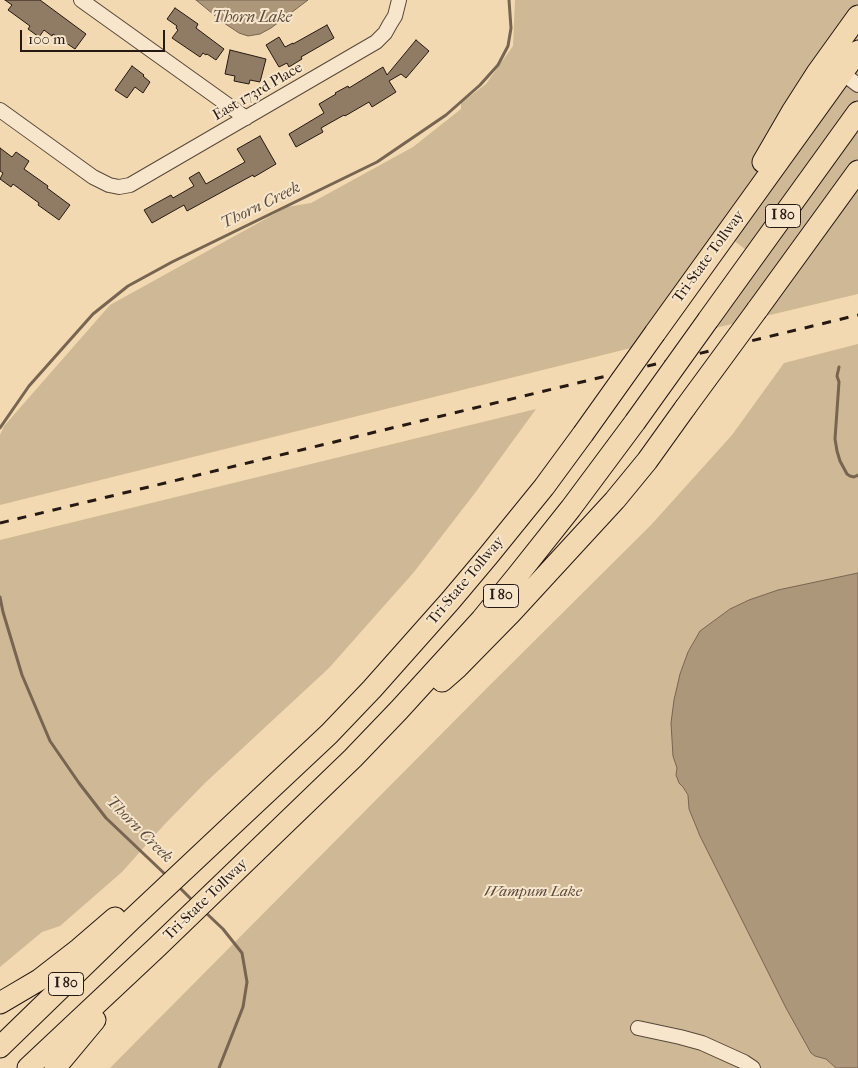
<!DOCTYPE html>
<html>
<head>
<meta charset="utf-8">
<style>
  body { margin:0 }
  #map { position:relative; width:858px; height:1068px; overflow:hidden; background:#f2d9b1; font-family:"IM FELL French Canon",serif }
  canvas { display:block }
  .scale { position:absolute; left:20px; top:30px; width:145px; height:22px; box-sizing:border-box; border:2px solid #261812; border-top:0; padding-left:6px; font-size:15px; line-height:18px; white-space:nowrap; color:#261812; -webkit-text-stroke:4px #f7e6cc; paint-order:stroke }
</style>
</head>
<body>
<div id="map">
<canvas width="858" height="1068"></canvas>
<div class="scale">100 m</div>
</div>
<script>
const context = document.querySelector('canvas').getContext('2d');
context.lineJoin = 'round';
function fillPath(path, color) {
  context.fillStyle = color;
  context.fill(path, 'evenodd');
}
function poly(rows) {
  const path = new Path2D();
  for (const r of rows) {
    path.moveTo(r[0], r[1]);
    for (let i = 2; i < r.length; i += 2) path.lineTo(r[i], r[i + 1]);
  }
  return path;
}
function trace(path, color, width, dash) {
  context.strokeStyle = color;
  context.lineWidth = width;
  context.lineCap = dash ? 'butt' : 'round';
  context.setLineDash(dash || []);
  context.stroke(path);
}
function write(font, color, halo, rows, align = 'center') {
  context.font = font + ' "IM FELL French Canon",serif';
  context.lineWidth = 4;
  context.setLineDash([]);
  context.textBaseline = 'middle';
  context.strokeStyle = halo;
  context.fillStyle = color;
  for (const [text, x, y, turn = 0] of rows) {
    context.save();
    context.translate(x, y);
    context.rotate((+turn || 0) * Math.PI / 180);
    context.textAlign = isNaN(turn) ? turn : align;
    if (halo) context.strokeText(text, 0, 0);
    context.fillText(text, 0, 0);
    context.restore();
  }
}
fillPath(poly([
  [515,0,858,0,858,294,711,329,759,260,719,229,631,348,0,505,0,435,4,426,110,305,287,207,311,203,413,147,461,109,461,103,486,84,513,46],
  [858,344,858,573,778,590,749,600,730,609,700,631,688,652,680,674,673,756,677,768,676,775,679,783,683,787,688,795,689,809,700,836,786,1008,811,1053,815,1056,826,1059,836,1068,110,1068,490,685,651,525,732,435,784,363],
  [536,409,475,493,414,572,329,668,205,783,163,826,122,872,60,926,42,932,0,967,0,540]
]), '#cfb896');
const water = poly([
  [196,0,308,0,271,28,260,34,248,36,239,33,224,23,196,0],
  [858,573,858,1068,836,1068,826,1059,815,1056,811,1053,786,1008,700,836,689,809,688,795,683,787,679,783,676,775,677,768,673,756,671,723,674,700,680,674,688,652,700,631,730,609,749,600,778,590,858,573]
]);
fillPath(water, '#ad977b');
trace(water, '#776451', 1);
trace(poly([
  [839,367,837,376,839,382,835,439,837,451,840,461,847,474,850,476,854,477,858,475],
  [0,428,29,386,93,314,128,286,172,262,377,162,446,115,480,85,498,65,508,46,511,28,509,0],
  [0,597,3,612,22,675,50,741,79,783,106,818,167,876],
  [179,887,194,902],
  [204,911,223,929,242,953,247,982,243,1007,219,1068]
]), '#776451', 3);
const building = poly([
  [5,0,40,0,86,34,75,49,53,34,52,36,44,30,39,37,28,29,30,26,8,10,12,5,5,0],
  [175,8,198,24,196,28,224,49,216,60,207,54,206,55,203,53,200,57,172,38,178,30,176,28,177,26,167,19,175,8],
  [327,25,334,38,301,57,302,59,289,67,287,63,279,67,266,45,279,37,285,47,293,43,293,44,327,25],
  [416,40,429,51,406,78,401,74,389,81,396,92,372,107,369,102,345,116,344,115,321,128,323,132,296,147,289,134,324,113,319,104,336,94,335,93,348,86,349,88,383,67,387,75,416,40],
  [230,50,266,59,260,82,250,80,249,84,234,81,235,76,225,74,230,50],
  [132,66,144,75,143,76,150,82,143,93,135,87,127,98,115,90,132,66],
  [260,136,276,164,254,177,253,175,187,211,184,205,152,223,144,210,171,195,173,198,194,186,189,178,199,172,206,184,245,162,237,149,260,136],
  [0,148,12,157,16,152,29,161,24,169,48,186,47,188,70,205,59,220,38,205,39,203,13,184,11,187,0,179,3,173,0,171,0,148]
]);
fillPath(building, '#907c65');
trace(building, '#261812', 1);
const minor = poly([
  [81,0,246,118],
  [842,73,858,85],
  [0,110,93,177,109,185,119,187,130,185,376,42,385,33,390,24,395,16,399,0],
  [638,1028,680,1037,702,1043,744,1062,753,1068]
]);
const highway = poly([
  [763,162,792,112,817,73,858,16],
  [757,310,858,171],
  [708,320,858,112],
  [655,333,858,51],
  [442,681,458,667,511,613,615,500,647,461,685,408],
  [0,1003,39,980,79,949,115,918],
  [0,1047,131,920,329,734,372,689,451,600,488,556,544,487,583,434],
  [28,1068,157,947,353,758,399,710,482,619,517,576,571,508,635,422],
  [55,1068,95,1020]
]);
trace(minor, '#59483a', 16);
trace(highway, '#261812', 23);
trace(minor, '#f7e6cc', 14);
trace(highway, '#f2d9b1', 21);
trace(poly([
  [0,523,858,315]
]), '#261812', 3, [9, 9]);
const highwayBridge = poly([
  [685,408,757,310],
  [635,422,708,320],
  [583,434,655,333]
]);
trace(highwayBridge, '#261812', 23, []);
trace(highwayBridge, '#f2d9b1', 21);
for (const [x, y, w] of [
  [783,216,35],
  [501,596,35],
  [66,984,35]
]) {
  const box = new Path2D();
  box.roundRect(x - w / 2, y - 11.5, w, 23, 4);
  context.fillStyle = '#f7e6cc';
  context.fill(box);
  trace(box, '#261812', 1);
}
write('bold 14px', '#261812', null, [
  ["I 80",783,216],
  ["I 80",501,596],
  ["I 80",66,984]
]);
write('15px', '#261812', '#f7e6cc', [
  ["East 173rd Place",258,92,-30],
  ["Tri-State Tollway",709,257,-54],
  ["Tri-State Tollway",466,581,-50],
  ["Tri-State Tollway",206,900,-44]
]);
write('italic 15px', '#59483a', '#f7e6cc', [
  ["Wampum Lake",533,892]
]);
write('italic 16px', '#5c4b3c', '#f7e6cc', [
  ["Thorn Lake",252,18],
  ["Thorn Creek",261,206,-26],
  ["Thorn Creek",139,830,45]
]);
</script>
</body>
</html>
